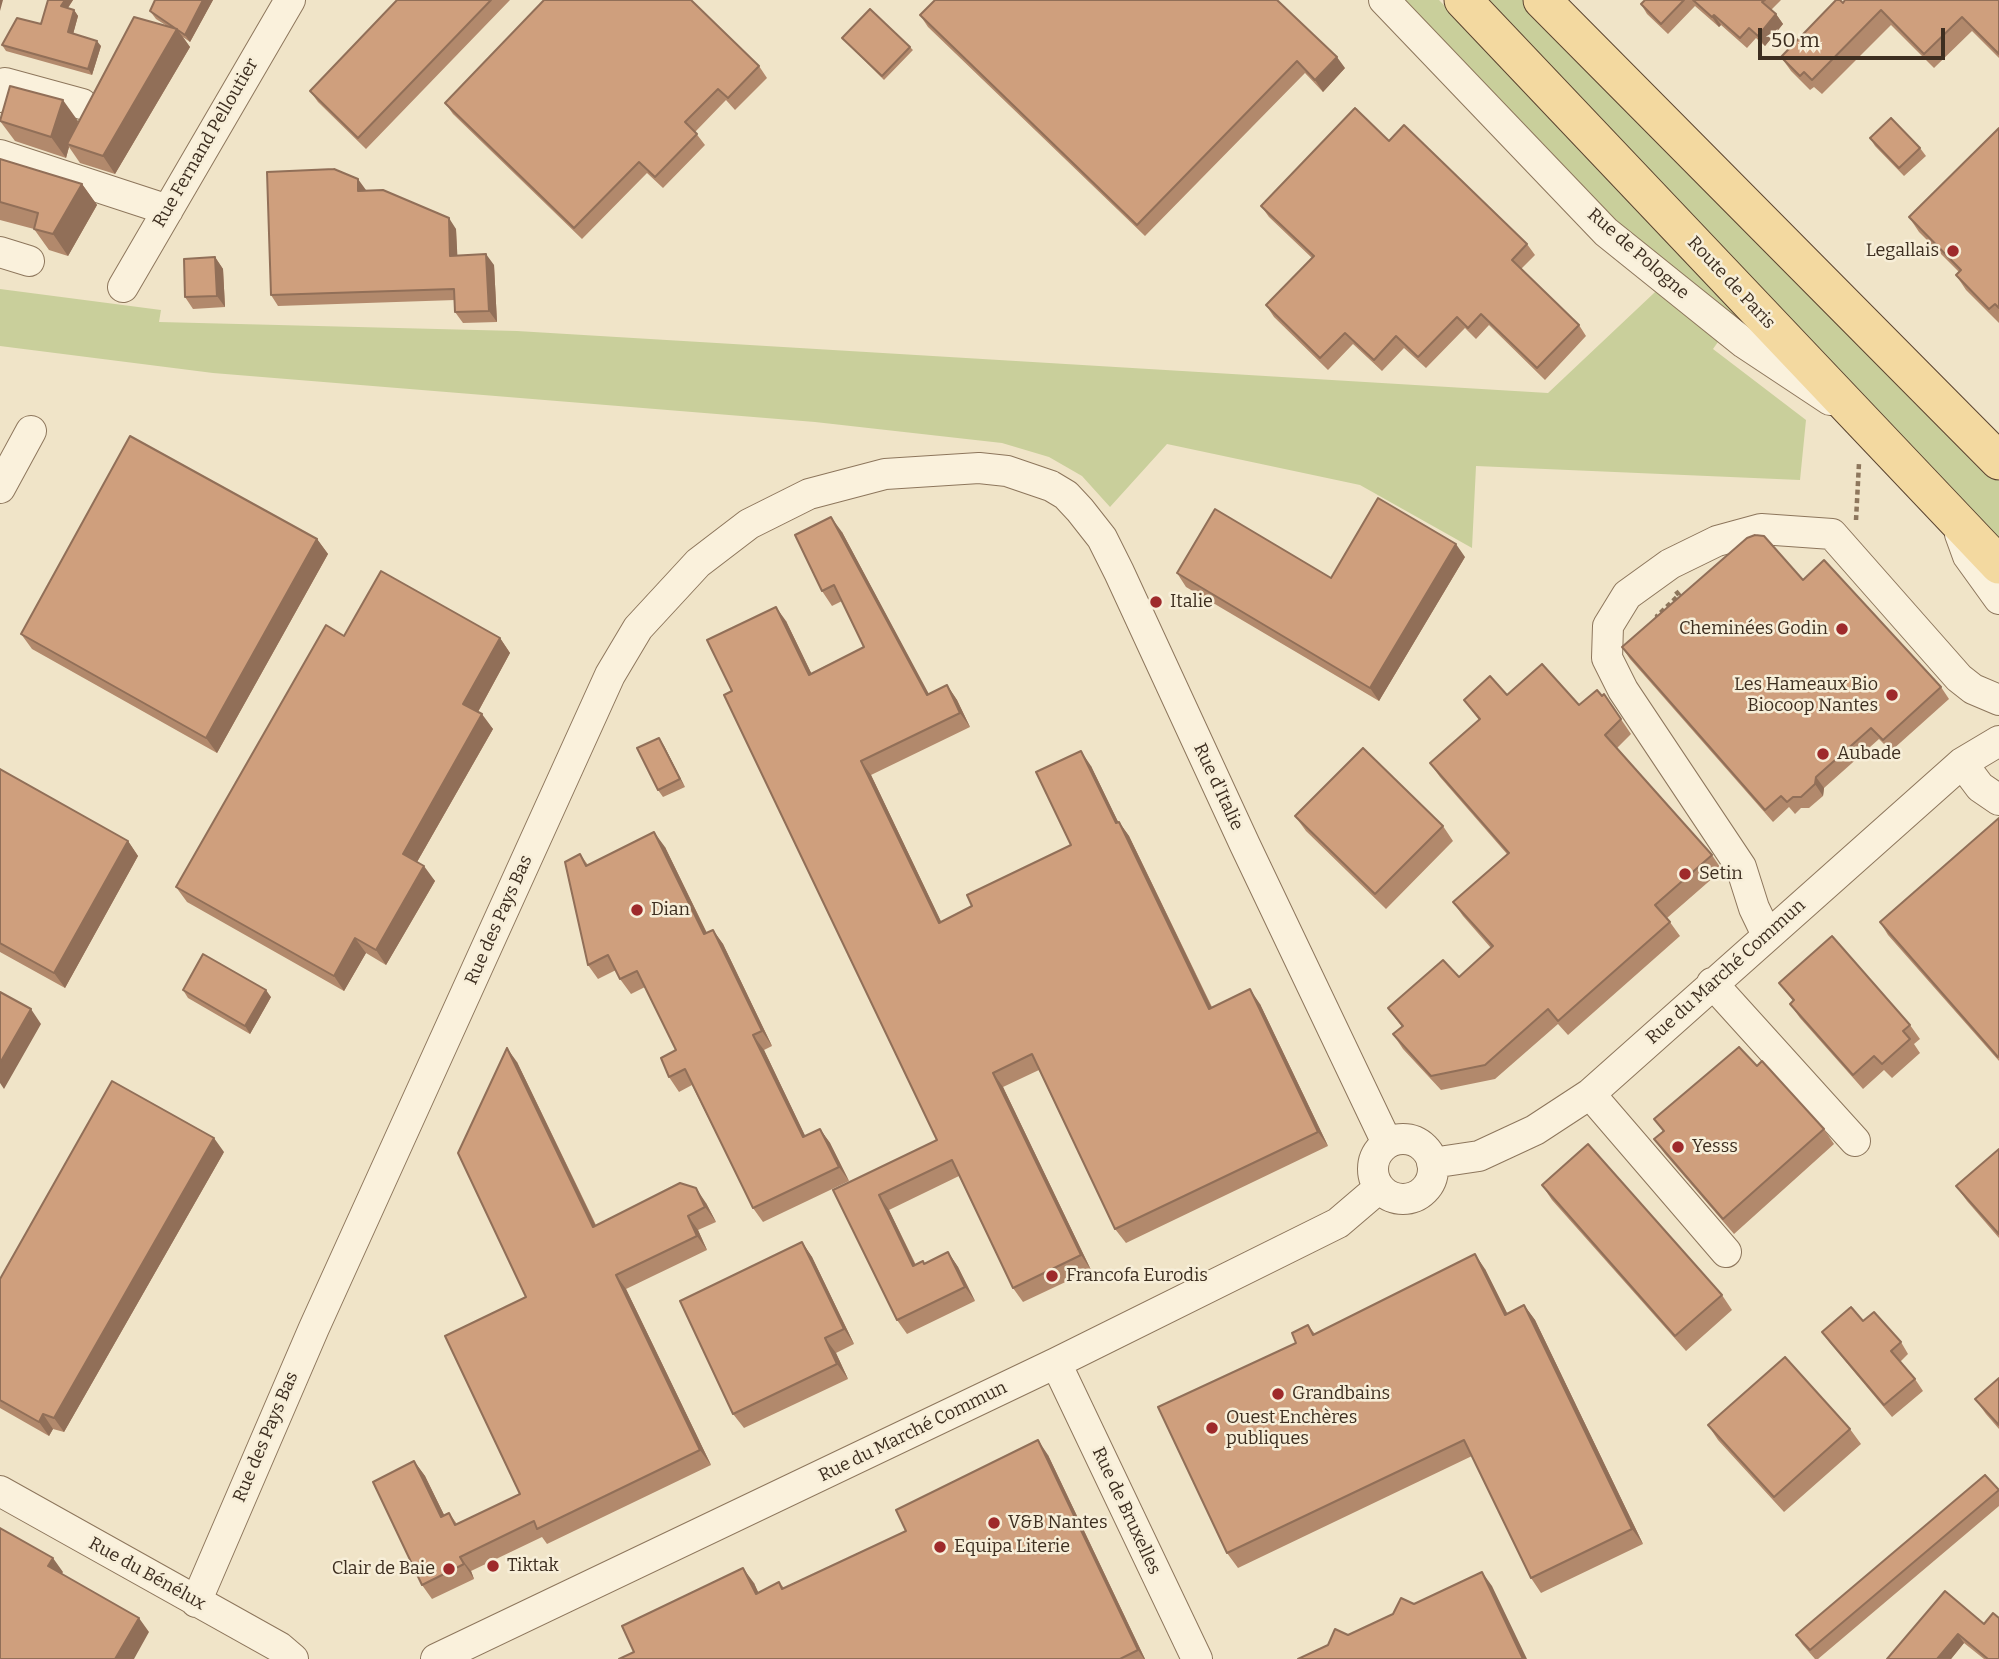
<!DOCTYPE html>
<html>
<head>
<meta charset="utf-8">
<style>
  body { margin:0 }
  #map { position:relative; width:1999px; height:1659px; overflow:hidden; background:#f0e4c8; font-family:Bitter,serif }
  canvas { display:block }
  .scale { position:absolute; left:1758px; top:28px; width:187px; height:32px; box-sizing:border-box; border:4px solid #3d2e20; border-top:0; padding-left:9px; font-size:21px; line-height:24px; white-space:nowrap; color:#3d2e20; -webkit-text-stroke:5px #f7eed8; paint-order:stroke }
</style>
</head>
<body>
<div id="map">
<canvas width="1999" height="1659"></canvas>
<div class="scale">50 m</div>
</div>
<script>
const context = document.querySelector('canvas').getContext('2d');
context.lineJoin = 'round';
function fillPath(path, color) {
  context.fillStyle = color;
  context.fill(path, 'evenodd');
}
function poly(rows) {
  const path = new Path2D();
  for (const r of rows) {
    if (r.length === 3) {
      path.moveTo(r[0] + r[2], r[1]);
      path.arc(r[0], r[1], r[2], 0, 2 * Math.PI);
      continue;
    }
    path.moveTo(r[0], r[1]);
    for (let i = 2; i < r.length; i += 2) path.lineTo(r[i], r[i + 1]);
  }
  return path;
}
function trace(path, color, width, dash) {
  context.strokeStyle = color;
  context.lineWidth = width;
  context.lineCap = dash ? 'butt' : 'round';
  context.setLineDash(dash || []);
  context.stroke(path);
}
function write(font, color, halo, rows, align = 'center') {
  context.font = font + ' Bitter,serif';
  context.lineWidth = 5;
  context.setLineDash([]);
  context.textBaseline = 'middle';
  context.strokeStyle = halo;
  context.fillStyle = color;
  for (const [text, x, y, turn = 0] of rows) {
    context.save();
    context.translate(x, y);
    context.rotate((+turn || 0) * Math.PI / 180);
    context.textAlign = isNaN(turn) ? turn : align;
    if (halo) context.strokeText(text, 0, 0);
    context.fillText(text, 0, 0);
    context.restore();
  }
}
fillPath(poly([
  [1396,0,1439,0,1739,312,1713,349,1806,420,1800,480,1476,466,1472,548,1360,485,1167,444,1110,507,1082,476,1049,457,1002,443,815,422,213,373,0,346,0,289,161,310,159,322,517,331,1548,393,1671,277],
  [1484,0,1523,0,1999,481,1999,546]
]), '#c9cf9b');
const minor = poly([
  [1384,0,1606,232,1744,343,1830,400],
  [0,97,5,83,82,104],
  [0,155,168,210],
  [0,252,29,261],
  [123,287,290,0],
  [0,488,31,431],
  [1960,534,1968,556,1999,599],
  [1962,763,1980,787,1999,800],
  [1767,935,1754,908,1741,867,1623,690,1607,658,1608,626,1627,595,1670,564,1717,541,1761,529,1832,534,1959,678,1973,689,1999,700],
  [1712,983,1855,1141],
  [1590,1094,1726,1252],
  [1403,1169,30],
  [1432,1163,1479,1156,1535,1130,1590,1094,1962,763,1999,741],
  [1056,1363,1197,1659],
  [0,1491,279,1647,293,1659],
  [196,1602,314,1328,610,675,638,628,698,563,749,524,809,494,885,474,979,468,1007,471,1051,486,1066,495,1080,510,1102,538,1119,572,1245,845,1387,1143],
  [436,1659,1056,1363,1338,1223,1379,1188]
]);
const major = poly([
  [1463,0,1999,565],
  [1542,0,1999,461]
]);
trace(minor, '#8d765c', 32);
trace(major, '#5b4430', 39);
trace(poly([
  [1856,520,1859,463],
  [1659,619,1657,616,1679,595,1675,590]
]), '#8d765c', 4.5, [5, 3.5]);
trace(minor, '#faf1dc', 30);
trace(major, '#f3d9a0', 37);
fillPath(poly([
  [48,0,73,0,68,8,74,10,78,16,73,34,101,46,92,75,6,51,2,45,41,24],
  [155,0,213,0,190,42,183,37,190,47,115,174,80,163,69,147,66,158,15,141,0,121,78,121,75,130,167,26,156,19,150,11],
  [397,0,510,0,366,149,318,102,310,91],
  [935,0,1345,68,1323,92,1305,73,1145,236,928,27,920,15],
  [1645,0,1781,0,1771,10,1776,14,1783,24,1765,46,1756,38,1747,48,1721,25,1719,27,1695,6,1668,34,1647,14,1641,4],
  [1999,0,1999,58,1972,31,1934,68,1891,25,1822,94,1814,87,1810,90,1791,71,1781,57,1843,3],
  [842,38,910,47,913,50,884,80],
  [759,66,767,78,735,110,726,100,695,132,705,145,663,188,647,173,582,239,453,114,445,103],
  [1999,128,1999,323,1966,290,1956,275,1959,272,1919,232,1909,217],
  [1870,138,1920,148,1926,156,1904,176,1875,146],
  [1389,141,1527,244,1535,255,1521,269,1579,325,1586,336,1545,380,1489,325,1476,339,1465,328,1426,368,1404,348,1382,371,1353,344,1328,370,1274,317,1266,305,1312,258,1269,217,1261,206],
  [0,159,82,184,97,205,68,256,49,250,34,229,0,220],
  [366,190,456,229,457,255,494,265,497,322,463,323,455,312,455,300,278,306,271,295],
  [215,257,223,269,225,307,193,309,185,297],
  [842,532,928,694,947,685,957,700,970,727,871,775,941,922,972,906,1071,845,1091,766,1118,822,1119,822,1129,836,1212,1007,1260,1004,1328,1146,1126,1243,1115,1229,1039,1070,1003,1087,1091,1270,1023,1302,1013,1288,959,1176,889,1210,916,1265,925,1264,948,1252,958,1267,975,1301,907,1334,897,1320,833,1190,937,1140,732,691,786,621,811,673,864,647,842,601,832,606,822,591],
  [317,539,328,554,217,753,32,649,21,634],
  [1465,557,1379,701,1186,587,1177,573,1331,578],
  [1803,580,1941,687,1949,699,1891,751,1879,739,1824,788,1823,796,1809,808,1801,808,1795,814,1789,807,1773,822,1630,659,1622,647],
  [344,636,500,638,510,653,478,712,493,729,417,862,435,881,386,965,366,953,344,991,187,902,176,887],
  [1604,694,1631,734,1617,748,1712,855,1722,870,1667,918,1680,936,1568,1035,1558,1024,1495,1079,1441,1090,1403,1049,1393,1034,1402,1027,1388,1008,1459,977,1491,948,1463,916,1453,902,1507,854,1440,777,1430,763,1479,720,1464,700,1507,695,1579,705],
  [659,738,664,746,685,787,663,797,658,790],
  [0,769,128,841,138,856,65,988,0,952],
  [1295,816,1443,826,1453,841,1386,909,1306,831],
  [1999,818,1999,1061,1888,935,1880,922],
  [665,847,707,933,713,930,723,944,772,1046,764,1050,805,1136,820,1129,830,1143,849,1181,763,1222,753,1208,692,1085,679,1092,669,1077,676,1050,645,987,631,994,620,979,616,970,598,979,588,965,580,854,588,865],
  [1779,983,1910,1025,1920,1039,1914,1044,1920,1053,1892,1078,1884,1070,1863,1089,1800,1018,1790,1004,1793,1001],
  [183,990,271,997,250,1034,188,998],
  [517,1062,596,1225,706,1203,716,1222,698,1230,707,1250,626,1289,711,1465,547,1544,542,1537,471,1571,474,1579,432,1599,422,1585,414,1461,425,1476,444,1515,449,1513,457,1524,520,1494,526,1297],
  [1757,1066,1824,1129,1834,1144,1734,1234,1665,1154,1654,1139,1663,1131,1654,1119],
  [1999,1149,1999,1238,1967,1201,1956,1186],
  [224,1152,64,1432,53,1429,49,1436,0,1408,0,1279],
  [1542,1185,1722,1295,1732,1310,1686,1351,1552,1200],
  [802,1242,812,1257,854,1344,836,1353,848,1379,744,1428,733,1414],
  [1485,1269,1507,1313,1524,1305,1535,1320,1643,1544,1541,1593,1531,1578,1472,1456,1238,1568,1227,1553,1296,1343,1308,1325,1315,1334],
  [1863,1321,1901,1342,1908,1354,1900,1362,1915,1379,1923,1391,1892,1417,1830,1343,1822,1332],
  [1999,1378,1999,1429,1986,1414,1975,1399],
  [1708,1425,1850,1429,1861,1444,1784,1512,1718,1440],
  [1048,1455,1145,1659,619,1659,634,1652,754,1583,758,1593,779,1582,784,1588,906,1531],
  [1999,1490,1999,1506,1818,1659,1815,1659,1802,1644,1796,1635],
  [1984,1624,1999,1659,1984,1659,1964,1643,1951,1659,1887,1659]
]), '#b2896c');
fillPath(poly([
  [0,0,3,0,0,11],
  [65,0,73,0,65,12,61,6],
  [203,0,213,0,190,42,185,35],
  [74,10,78,16,72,38,68,32],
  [1776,14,1783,24,1765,46,1758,36],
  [1714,15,1721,25,1719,27,1712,17],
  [177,29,190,47,115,174,103,156],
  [97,41,101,46,92,75,88,69],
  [1337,57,1345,68,1323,92,1315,80],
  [63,100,78,121,70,145,67,144,69,147,66,158,51,137],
  [358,179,366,190,358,191],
  [82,184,97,205,68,256,53,234],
  [449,218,456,229,458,267,450,256],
  [486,254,494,265,497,322,489,311],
  [215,257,223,269,225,307,217,296],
  [831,517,842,532,937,709,927,695],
  [317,539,328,554,217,753,206,738],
  [1456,544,1465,557,1379,701,1370,688],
  [776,607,786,621,819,689,809,675],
  [500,638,510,653,474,719,463,704],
  [947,685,957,700,970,727,960,713],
  [482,714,493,729,413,869,403,854],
  [659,738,664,746,685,787,680,779],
  [1081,751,1091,766,1126,838,1116,823],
  [861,761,871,775,949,938,939,923],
  [1816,777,1824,788,1823,796,1815,784],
  [1119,822,1129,836,1219,1023,1209,1009],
  [654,832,665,847,714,948,704,934],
  [128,841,138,856,65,988,54,973],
  [424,866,435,881,386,965,376,950],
  [713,930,723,944,772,1046,762,1031],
  [355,938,366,953,344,991,334,976],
  [1250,989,1260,1004,1328,1146,1318,1132],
  [266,990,271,997,250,1034,245,1026],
  [31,1009,41,1024,4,1089,0,1083,0,1063],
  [753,1035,764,1050,813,1152,803,1137],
  [507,1048,517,1062,603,1241,593,1227],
  [993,1073,1003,1087,1091,1270,1081,1255],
  [820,1129,830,1143,849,1181,839,1167],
  [214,1138,224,1152,64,1432,54,1418],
  [696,1188,706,1203,716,1222,705,1207],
  [879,1195,889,1210,923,1281,913,1266],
  [688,1216,698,1230,707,1250,697,1236],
  [802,1242,812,1257,854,1344,844,1329],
  [948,1252,958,1267,975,1301,965,1287],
  [1475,1254,1485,1269,1515,1329,1505,1315],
  [616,1275,626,1289,711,1465,700,1450],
  [1524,1305,1535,1320,1643,1544,1632,1529],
  [825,1338,836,1353,848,1379,837,1364],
  [43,1414,53,1429,49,1436,39,1422],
  [1038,1440,1048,1455,1145,1659,1144,1659,1138,1650],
  [414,1461,425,1476,452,1531,441,1517],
  [460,1557,471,1571,474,1579,464,1564],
  [53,1558,63,1572,58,1581,48,1566],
  [743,1568,754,1583,766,1609,756,1594],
  [1482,1572,1492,1586,1527,1659,1523,1659],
  [139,1618,149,1632,134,1659,115,1659],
  [1958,1634,1964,1643,1951,1659,1937,1659]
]), '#916f58');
const building = poly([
  [48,0,65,0,61,6,74,10,68,32,97,41,88,69,2,45,17,18,41,24,48,0],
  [155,0,203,0,185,35,150,11,155,0],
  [397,0,491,0,358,138,310,91,397,0],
  [544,0,691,0,759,66,728,98,718,89,685,122,697,134,655,177,639,162,574,228,445,103,544,0],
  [935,0,1277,0,1337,57,1315,80,1297,61,1137,225,920,15,935,0],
  [1645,0,1684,0,1661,24,1641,4,1645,0],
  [1693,0,1765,0,1762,2,1776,14,1758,36,1749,28,1740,38,1714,15,1712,17,1693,0],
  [1836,0,1840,0,1843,3,1845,0,1999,0,1999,54,1962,17,1924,54,1881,10,1812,80,1804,72,1800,76,1781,57,1836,0],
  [870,9,910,47,882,76,842,38,870,9],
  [134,17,177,29,103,156,67,144,134,17],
  [10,86,63,100,51,137,0,121,10,86],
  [1355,108,1389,141,1404,125,1527,244,1512,260,1579,325,1537,368,1481,314,1468,328,1457,317,1418,357,1396,336,1374,360,1345,333,1320,358,1266,305,1314,256,1261,206,1355,108],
  [1891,118,1920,148,1899,168,1870,138,1891,118],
  [1999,128,1999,308,1995,304,1989,309,1956,275,1961,270,1909,217,1999,128],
  [0,159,82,184,53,234,34,229,38,213,0,202,0,159],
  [334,169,358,179,358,191,383,190,449,218,450,256,486,254,489,311,455,312,454,289,271,295,267,172,334,169],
  [215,257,217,296,185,297,184,259,215,257],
  [130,436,317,539,206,738,21,634,130,436],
  [1378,498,1456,544,1370,688,1177,573,1215,509,1331,578,1378,498],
  [831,517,927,695,947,685,960,713,861,761,939,923,972,906,967,895,1071,845,1036,772,1081,751,1116,823,1119,822,1209,1009,1250,989,1318,1132,1115,1229,1032,1054,993,1073,1081,1255,1013,1288,952,1160,879,1195,913,1266,923,1261,924,1264,948,1252,965,1287,897,1320,833,1190,937,1140,724,695,732,691,707,640,776,607,809,675,864,647,834,585,822,591,795,535,831,517],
  [1755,535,1764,536,1803,580,1824,560,1941,687,1883,740,1871,728,1816,777,1815,784,1801,797,1793,797,1787,802,1781,796,1765,810,1622,647,1747,538,1755,535],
  [381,571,500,638,463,704,482,714,403,854,424,866,376,950,355,938,334,976,176,887,326,625,344,636,381,571],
  [1542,664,1579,705,1597,690,1602,696,1604,694,1621,719,1605,735,1712,855,1655,905,1670,922,1558,1021,1548,1009,1485,1065,1431,1076,1393,1034,1403,1026,1388,1008,1443,960,1459,977,1493,946,1453,902,1509,853,1430,763,1480,719,1464,700,1490,676,1507,695,1542,664],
  [659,738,680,779,658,790,637,748,659,738],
  [1363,748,1443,826,1375,894,1295,816,1363,748],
  [0,769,128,841,54,973,0,943,0,769],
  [1999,818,1999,1057,1998,1057,1880,922,1999,818],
  [654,832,704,934,713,930,762,1031,753,1035,803,1137,820,1129,839,1167,753,1208,685,1069,669,1077,661,1058,676,1050,637,971,620,979,608,955,588,965,565,862,580,854,586,866,654,832],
  [1832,936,1910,1025,1903,1031,1910,1039,1882,1064,1874,1056,1853,1075,1790,1004,1794,1000,1779,983,1832,936],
  [203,954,266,990,245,1026,183,990,203,954],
  [0,992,31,1009,0,1063,0,992],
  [1739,1047,1757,1066,1762,1061,1824,1129,1723,1219,1654,1139,1664,1131,1654,1119,1739,1047],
  [507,1048,593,1227,680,1183,696,1188,705,1207,688,1216,697,1236,616,1275,700,1450,537,1529,534,1521,460,1557,464,1564,422,1585,373,1482,414,1461,441,1517,449,1513,455,1525,520,1494,445,1336,526,1297,458,1153,507,1048],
  [112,1081,214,1138,54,1418,43,1414,39,1422,0,1400,0,1279,112,1081],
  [1588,1144,1722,1295,1675,1336,1542,1185,1588,1144],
  [1999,1149,1999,1234,1956,1186,1999,1149],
  [802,1242,844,1329,825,1338,837,1364,733,1414,680,1301,802,1242],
  [1475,1254,1505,1315,1524,1305,1632,1529,1531,1578,1464,1440,1227,1553,1158,1407,1296,1343,1292,1333,1308,1325,1313,1335,1475,1254],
  [1851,1307,1863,1321,1874,1312,1901,1342,1891,1351,1915,1379,1884,1405,1822,1332,1851,1307],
  [1785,1357,1850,1429,1774,1497,1708,1425,1785,1357],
  [1999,1378,1999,1425,1975,1399,1999,1378],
  [1038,1440,1138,1650,1120,1659,619,1659,634,1652,622,1626,743,1568,756,1594,779,1582,782,1589,906,1531,896,1510,1038,1440],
  [1985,1475,1999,1490,1810,1650,1796,1635,1985,1475],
  [0,1528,53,1558,48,1566,139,1618,115,1659,0,1659,0,1528],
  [1482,1572,1523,1659,1298,1659,1328,1645,1335,1629,1348,1635,1393,1614,1401,1598,1414,1604,1482,1572],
  [1945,1591,1984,1624,1993,1613,1999,1618,1999,1659,1988,1659,1958,1634,1937,1659,1887,1659,1945,1591]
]);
fillPath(building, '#cf9f7d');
trace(building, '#916f58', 2);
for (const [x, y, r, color] of [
  [1953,251,7,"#9e2a2b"],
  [1156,602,7,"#9e2a2b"],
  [1842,629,7,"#9e2a2b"],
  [1892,695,7,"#9e2a2b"],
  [1823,754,7,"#9e2a2b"],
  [1685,874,7,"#9e2a2b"],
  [637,910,7,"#9e2a2b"],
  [1678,1147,7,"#9e2a2b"],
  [1052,1276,7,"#9e2a2b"],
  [1278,1394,7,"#9e2a2b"],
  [1212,1428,7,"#9e2a2b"],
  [994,1523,7,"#9e2a2b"],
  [940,1547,7,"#9e2a2b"],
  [493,1566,7,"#9e2a2b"],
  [449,1569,7,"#9e2a2b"]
]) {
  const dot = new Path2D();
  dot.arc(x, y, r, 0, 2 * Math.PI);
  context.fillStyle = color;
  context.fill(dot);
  trace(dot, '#f7eed8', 2.5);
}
write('18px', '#3d2e20', '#f7eed8', [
  ["Rue Fernand Pelloutier",206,143,-60],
  ["Rue de Pologne",1638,254,41],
  ["Route de Paris",1731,283,47],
  ["Rue d'Italie",1218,787,65],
  ["Rue des Pays Bas",499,920,-66],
  ["Rue du Marché Commun",1726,972,-42],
  ["Rue du Marché Commun",913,1432,-26],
  ["Rue des Pays Bas",266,1437,-67],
  ["Rue de Bruxelles",1126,1511,65],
  ["Rue du Bénélux",147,1574,29]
]);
write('18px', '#3d2e20', '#f7eed8', [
  ["Legallais",1939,251,"right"],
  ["Italie",1170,602],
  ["Cheminées Godin",1828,629,"right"],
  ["Les Hameaux Bio",1878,685,"right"],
  ["Biocoop Nantes",1878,706,"right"],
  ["Aubade",1837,754],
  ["Setin",1699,874],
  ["Dian",651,910],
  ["Yesss",1692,1147],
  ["Francofa Eurodis",1066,1276],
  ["Grandbains",1292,1394],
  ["Ouest Enchères",1226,1418],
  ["publiques",1226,1439],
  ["V&B Nantes",1008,1523],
  ["Equipa Literie",954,1547],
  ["Tiktak",507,1566],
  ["Clair de Baie",435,1569,"right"]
], 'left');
</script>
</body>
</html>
